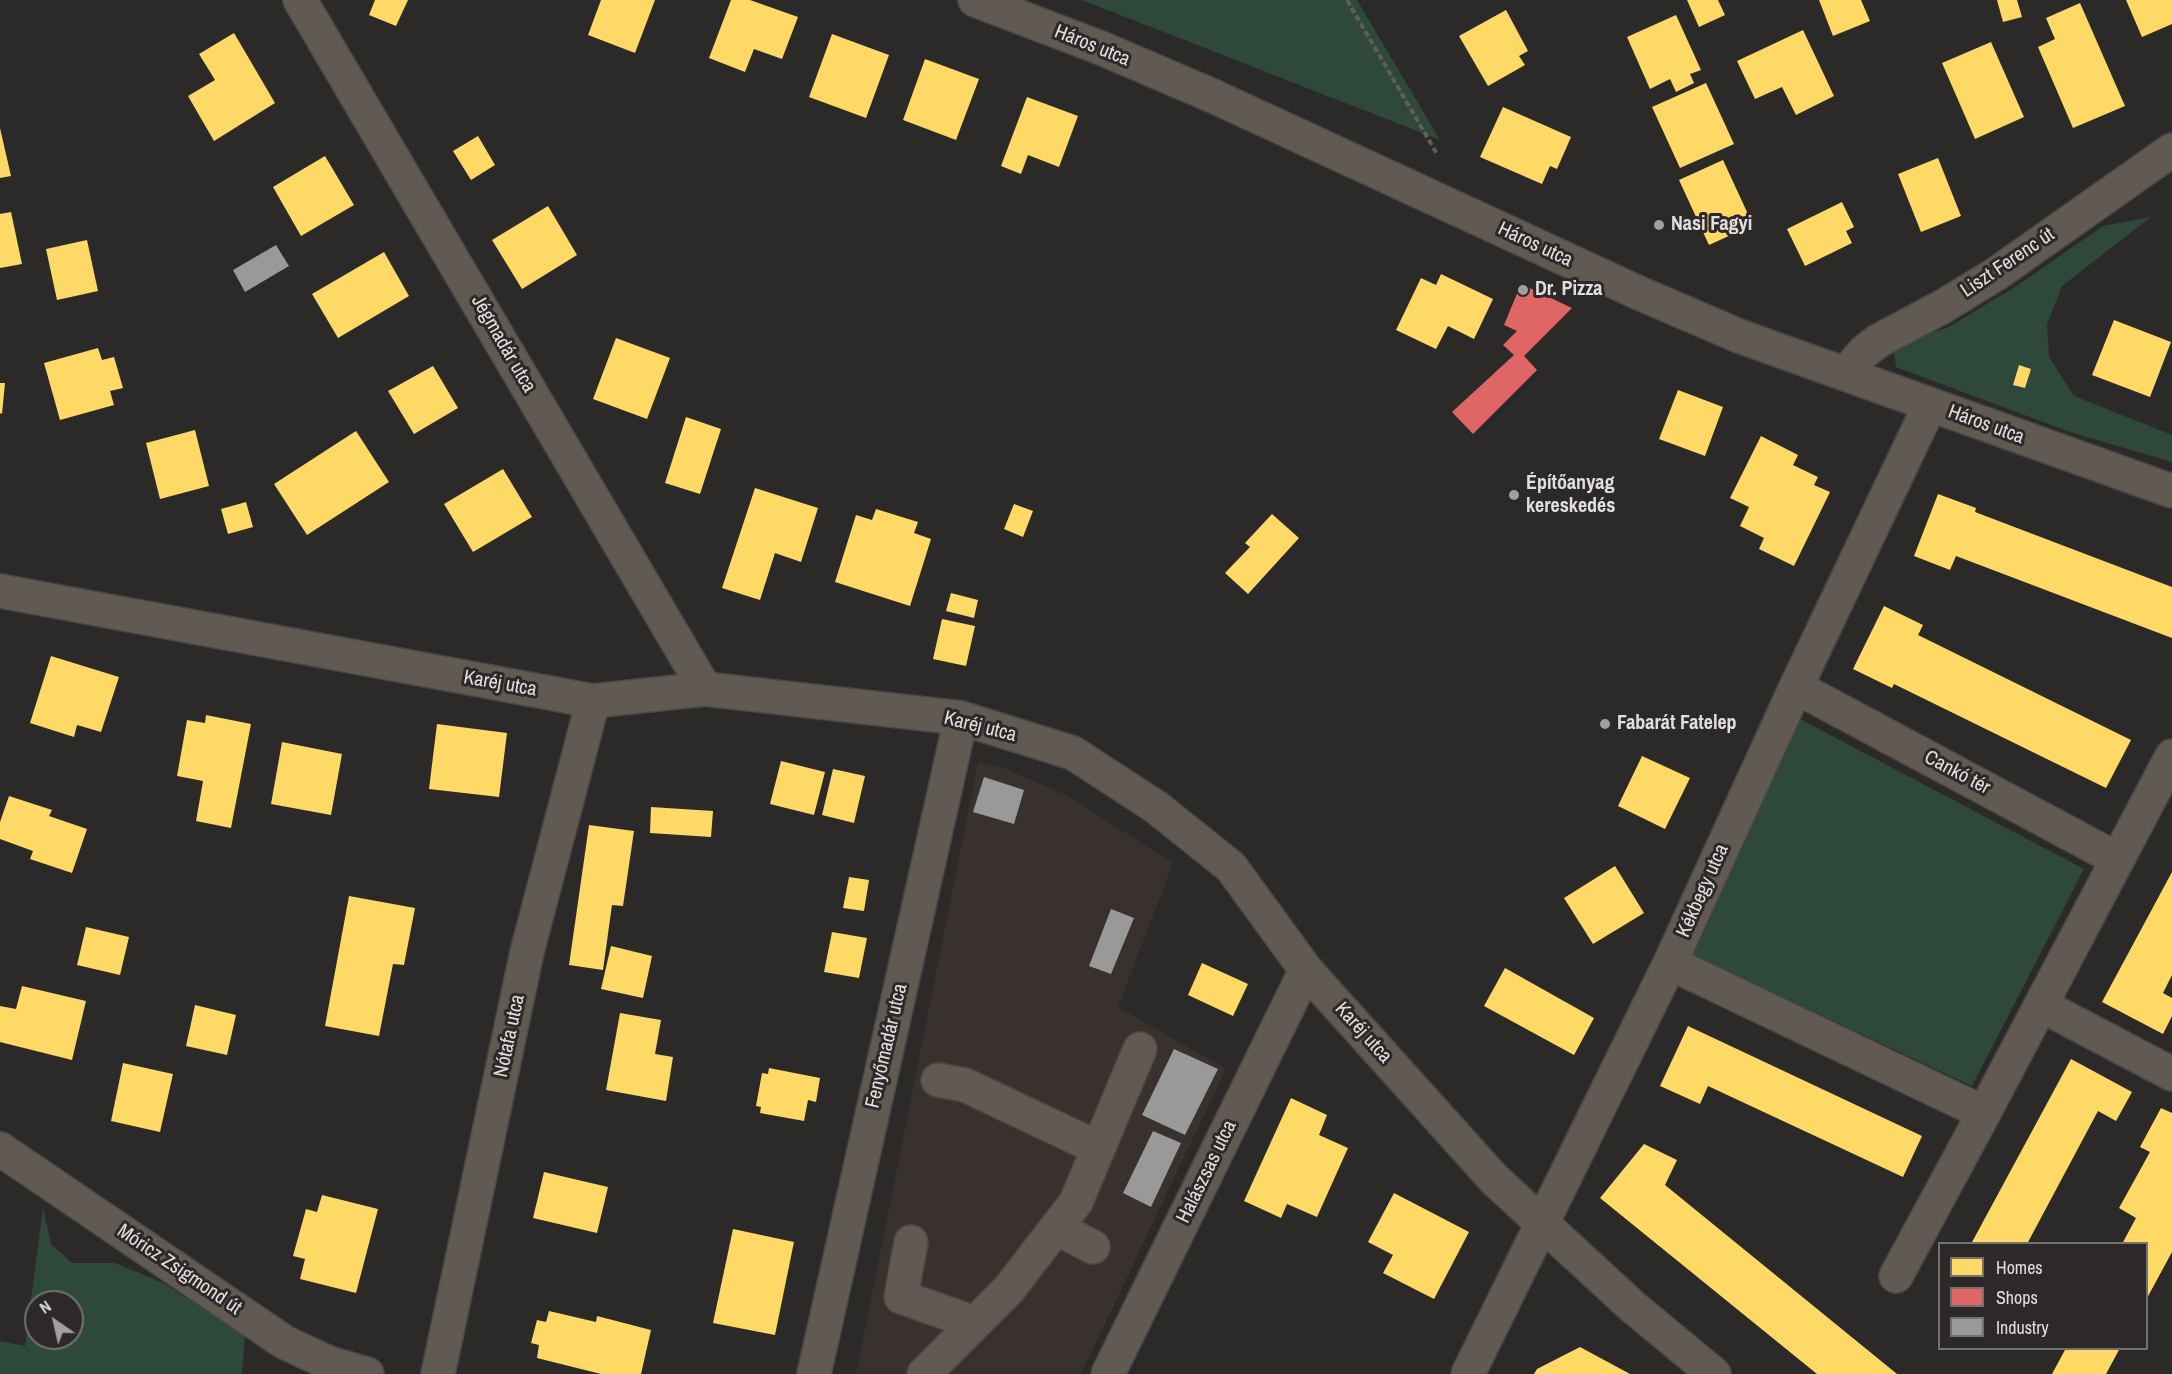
<!DOCTYPE html>
<html>
<head>
<meta charset="utf-8">
<style>
  body { margin:0 }
  #map { position:relative; width:2172px; height:1374px; overflow:hidden; background:#2b2a29; font-family:"Archivo Narrow",sans-serif }
  canvas { display:block }
  .legend { position:absolute; left:1938px; top:1242px; width:210px; height:108px; box-sizing:border-box; background:#2c2928; border:2px solid #747271; margin:0; padding:8px 10px; list-style:none; font-size:18px; color:#e1dfde }
  .legend li { display:flex; align-items:center; gap:12px; height:30px }
  .legend b { width:30px; border:2px solid #747271 }
  .north { position:absolute; left:24px; top:1290px; width:60px; height:60px; box-sizing:border-box; background:#2c2928; border:2px solid #747271; border-radius:50%; rotate:326deg; font-size:16px; font-weight:700; line-height:24px; text-align:center; color:#e1dfde }
  .north::after { content:''; display:block; margin:auto; width:21px; height:27px; background:#a1a09f; clip-path:polygon(50% 0,100% 100%,50% 72%,0 100%) }
</style>
</head>
<body>
<div id="map">
<canvas width="2172" height="1374"></canvas>
<ul class="legend">
<li><b style="height:16px;background:#ffd966"></b>Homes</li>
<li><b style="height:16px;background:#e06666"></b>Shops</li>
<li><b style="height:16px;background:#999"></b>Industry</li>
</ul>
<div class="north">N</div>
</div>
<script>
const context = document.querySelector('canvas').getContext('2d');
context.lineJoin = 'round';
function fillPath(path, color) {
  context.fillStyle = color;
  context.fill(path, 'evenodd');
}
function poly(rows) {
  const path = new Path2D();
  for (const r of rows) {
    path.moveTo(r[0], r[1]);
    for (let i = 2; i < r.length; i += 2) path.lineTo(r[i], r[i + 1]);
  }
  return path;
}
function trace(path, color, width, dash) {
  context.strokeStyle = color;
  context.lineWidth = width;
  context.lineCap = dash ? 'butt' : 'round';
  context.setLineDash(dash || []);
  context.stroke(path);
}
function write(font, color, halo, rows, align = 'center') {
  context.font = font + ' "Archivo Narrow",sans-serif';
  context.lineWidth = 6;
  context.setLineDash([]);
  context.textBaseline = 'middle';
  context.strokeStyle = halo;
  context.fillStyle = color;
  for (const [text, x, y, turn = 0] of rows) {
    context.save();
    context.translate(x, y);
    context.rotate((+turn || 0) * Math.PI / 180);
    context.textAlign = isNaN(turn) ? turn : align;
    if (halo) context.strokeText(text, 0, 0);
    context.fillText(text, 0, 0);
    context.restore();
  }
}
fillPath(poly([
  [978,762,1006,769,1066,795,1173,863,1118,1007,1226,1069,1081,1374,856,1374]
]), '#38312d');
fillPath(poly([
  [1082,0,1357,0,1440,140],
  [2151,217,2062,286,2047,324,2049,357,2074,396,2172,435,2172,462,2070,432,1896,367,1894,353,1902,342,1947,328,2015,287,2103,226],
  [1798,718,2084,869,1972,1086,1689,953],
  [43,1208,51,1244,72,1263,115,1263,163,1283,245,1335,242,1374,0,1374,0,1341,25,1346],
  [36,1302,72,1302,72,1338,36,1338]
]), '#2e493b');
fillPath(poly([
  [375,0,408,0,396,26,369,15],
  [601,0,655,0,635,53,588,35],
  [731,0,750,0,798,17,782,59,754,49,745,72,709,58],
  [1687,0,1718,0,1725,15,1699,27],
  [1819,0,1861,0,1870,21,1833,36],
  [1997,0,2017,0,2022,17,2003,22],
  [2126,0,2172,0,2172,24,2142,37],
  [2080,3,2125,106,2073,128,2038,47,2055,39,2046,18],
  [1506,10,1528,51,1519,56,1525,65,1488,86,1459,36],
  [1676,15,1701,70,1690,74,1694,83,1676,92,1670,79,1650,89,1627,37],
  [1803,30,1834,96,1796,115,1782,87,1755,99,1737,61],
  [234,33,275,103,214,141,188,96,215,80,199,54],
  [832,34,889,55,866,118,809,97],
  [1991,42,2024,117,1975,139,1942,63],
  [925,59,979,79,956,140,903,120],
  [1706,83,1734,144,1680,168,1652,107],
  [1027,97,1078,116,1059,167,1028,155,1021,174,1001,166],
  [1503,107,1571,137,1557,169,1550,166,1542,184,1480,157],
  [0,128,11,176,0,178],
  [478,136,495,165,471,180,453,151],
  [325,156,354,205,301,236,273,187],
  [1938,158,1961,216,1921,232,1898,174],
  [1723,160,1753,225,1709,245,1679,180],
  [1842,202,1854,227,1846,231,1852,243,1805,266,1787,229],
  [548,206,577,255,522,289,492,240],
  [11,212,22,264,0,268,0,214],
  [87,240,98,291,57,300,46,249],
  [384,252,409,296,338,338,312,294],
  [1441,274,1493,299,1474,339,1448,326,1436,349,1396,330,1421,278,1436,285],
  [2114,320,2171,342,2150,397,2092,375],
  [616,338,670,358,647,419,593,399],
  [98,348,102,360,114,357,123,388,110,391,114,405,60,420,44,363],
  [2019,365,2031,369,2025,388,2013,385],
  [433,366,458,408,414,434,388,391],
  [0,383,5,383,2,414,0,413],
  [1678,390,1723,407,1705,456,1659,439],
  [686,417,721,429,700,494,665,483],
  [195,430,209,486,160,499,146,443],
  [356,431,389,482,307,535,274,484],
  [1761,436,1798,455,1793,465,1818,477,1814,485,1830,492,1794,566,1759,549,1764,538,1740,526,1749,507,1730,498],
  [503,469,532,517,473,552,444,504],
  [755,488,818,508,801,562,775,553,760,600,722,588],
  [1938,494,1976,508,1975,512,2172,587,2172,638,1956,556,1950,570,1914,556],
  [246,502,253,527,228,534,221,509],
  [1014,504,1033,511,1023,537,1004,529],
  [876,509,918,522,914,533,931,539,910,606,835,582,856,515,872,520],
  [1272,514,1299,538,1248,594,1225,573,1250,547,1245,543],
  [951,593,978,600,974,618,946,611],
  [1884,606,1923,625,1918,635,2131,740,2106,788,1894,684,1892,688,1853,669],
  [942,619,975,626,966,666,933,659],
  [51,656,119,677,101,732,77,725,74,737,30,723],
  [206,715,251,724,231,828,196,821,203,781,177,776,187,720,205,723],
  [437,724,507,733,499,797,429,789],
  [282,742,342,754,331,815,271,804],
  [1642,756,1690,778,1665,829,1618,806],
  [781,761,825,772,814,815,770,804],
  [833,769,865,776,854,823,822,815],
  [9,796,52,810,49,816,87,829,72,873,30,859,33,851,0,839,0,822],
  [651,807,713,811,711,837,650,833],
  [589,825,634,831,623,906,612,905,603,970,569,965],
  [1615,866,1644,913,1593,944,1564,898],
  [2172,872,2172,975,2163,993,2172,998,2172,1016,2163,1034,2102,1002],
  [849,877,869,880,864,911,843,908],
  [349,896,415,908,404,965,393,964,379,1036,325,1026],
  [86,927,129,937,120,975,77,965],
  [832,932,867,938,859,978,824,972],
  [611,946,652,956,643,998,601,989],
  [1202,963,1248,984,1233,1016,1188,995],
  [1505,968,1594,1018,1574,1055,1484,1006],
  [22,986,86,1001,72,1060,0,1042,0,1006,16,1009],
  [195,1005,236,1015,227,1055,186,1046],
  [620,1013,661,1020,655,1054,673,1057,666,1101,606,1090],
  [1688,1026,1922,1136,1903,1177,1708,1086,1700,1104,1660,1086],
  [2071,1059,2132,1092,2116,1121,2098,1111,2027,1244,1971,1244],
  [123,1063,173,1074,160,1132,111,1121],
  [769,1068,820,1078,816,1102,808,1100,804,1121,760,1113,761,1107,756,1106,762,1073,768,1074],
  [1291,1098,1327,1115,1319,1135,1348,1148,1317,1217,1287,1204,1281,1218,1244,1201],
  [2161,1108,2172,1113,2172,1252,2146,1300,2146,1244,2122,1244,2136,1218,2119,1208,2150,1152,2140,1147],
  [1644,1144,1677,1160,1665,1185,1897,1374,1817,1374,1600,1198],
  [544,1172,608,1187,597,1233,533,1218],
  [1394,1193,1469,1232,1434,1299,1383,1273,1393,1255,1368,1242],
  [322,1195,378,1209,356,1293,300,1279,305,1259,293,1256,306,1209,317,1212],
  [733,1229,794,1242,775,1335,713,1323],
  [549,1311,596,1322,597,1316,651,1330,641,1374,601,1374,537,1358,539,1345,531,1343,537,1320,546,1322],
  [1580,1347,1630,1374,1534,1374,1537,1369],
  [2066,1348,2120,1348,2106,1374,2052,1374]
]), '#ffd966');
fillPath(poly([
  [1521,284,1572,308,1524,356,1537,370,1473,434,1452,412,1514,355,1503,345,1517,331,1504,325]
]), '#e06666');
fillPath(poly([
  [276,245,289,266,245,292,233,270],
  [984,777,1024,790,1014,824,973,812],
  [1111,909,1134,918,1111,974,1089,966],
  [1174,1049,1218,1069,1185,1135,1142,1115],
  [1153,1131,1181,1143,1151,1207,1123,1193]
]), '#999');
const minor = poly([
  [300,0,705,689],
  [975,0,1101,48,1213,96,1639,293,1739,336,2172,491],
  [1845,374,1864,352,1878,341,1942,307,1996,274,2172,150],
  [0,591,593,701,705,689,961,718,1073,753,1156,807,1231,867,1306,970,1494,1179,1633,1307,1714,1374],
  [1796,687,2117,859],
  [1670,963,1984,1113],
  [2041,1005,2172,1074],
  [938,1080,965,1085,1098,1148],
  [0,1149,284,1342,329,1363,367,1374],
  [1056,1228,1093,1247],
  [911,1242,901,1297,975,1323],
  [1896,1276,1984,1113,2172,756],
  [438,1374,527,952,593,701],
  [814,1374,961,718],
  [924,1374,1009,1289,1076,1202,1140,1049],
  [1108,1374,1306,970],
  [1468,1374,1670,963,1796,687,1930,405]
]);
trace(minor, '#484746', 36);
trace(poly([
  [1347,0,1437,154]
]), '#615d57', 4, [6, 3]);
trace(minor, '#615a52', 33);
for (const [x, y, r, color] of [
  [1659,225,6,"#a1a09f"],
  [1523,290,6,"#a1a09f"],
  [1514,495,6,"#a1a09f"],
  [1605,724,6,"#a1a09f"]
]) {
  const dot = new Path2D();
  dot.arc(x, y, r, 0, 2 * Math.PI);
  context.fillStyle = color;
  context.fill(dot);
  trace(dot, '#2c2928', 2);
}
write('20px', '#e1dfde', '#2c2928', [
  ["Háros utca",1092,46,22],
  ["Háros utca",1535,245,25],
  ["Liszt Ferenc út",2008,263,-34],
  ["Jégmadár utca",503,344,60],
  ["Háros utca",1986,425,20],
  ["Karéj utca",500,684,10],
  ["Karéj utca",980,727,14],
  ["Cankó tér",1957,773,28],
  ["Kékbegy utca",1703,891,-66],
  ["Karéj utca",1363,1033,48],
  ["Nótafa utca",510,1036,-78],
  ["Fenyőmadár utca",887,1046,-77],
  ["Halászsas utca",1207,1172,-64],
  ["Móricz Zsigmond út",179,1270,34]
]);
write('bold 20px', '#e1dfde', '#2c2928', [
  ["Nasi Fagyi",1671,225],
  ["Dr. Pizza",1535,290],
  ["Építőanyag",1526,484],
  ["kereskedés",1526,507],
  ["Fabarát Fatelep",1617,724]
], 'left');
</script>
</body>
</html>
